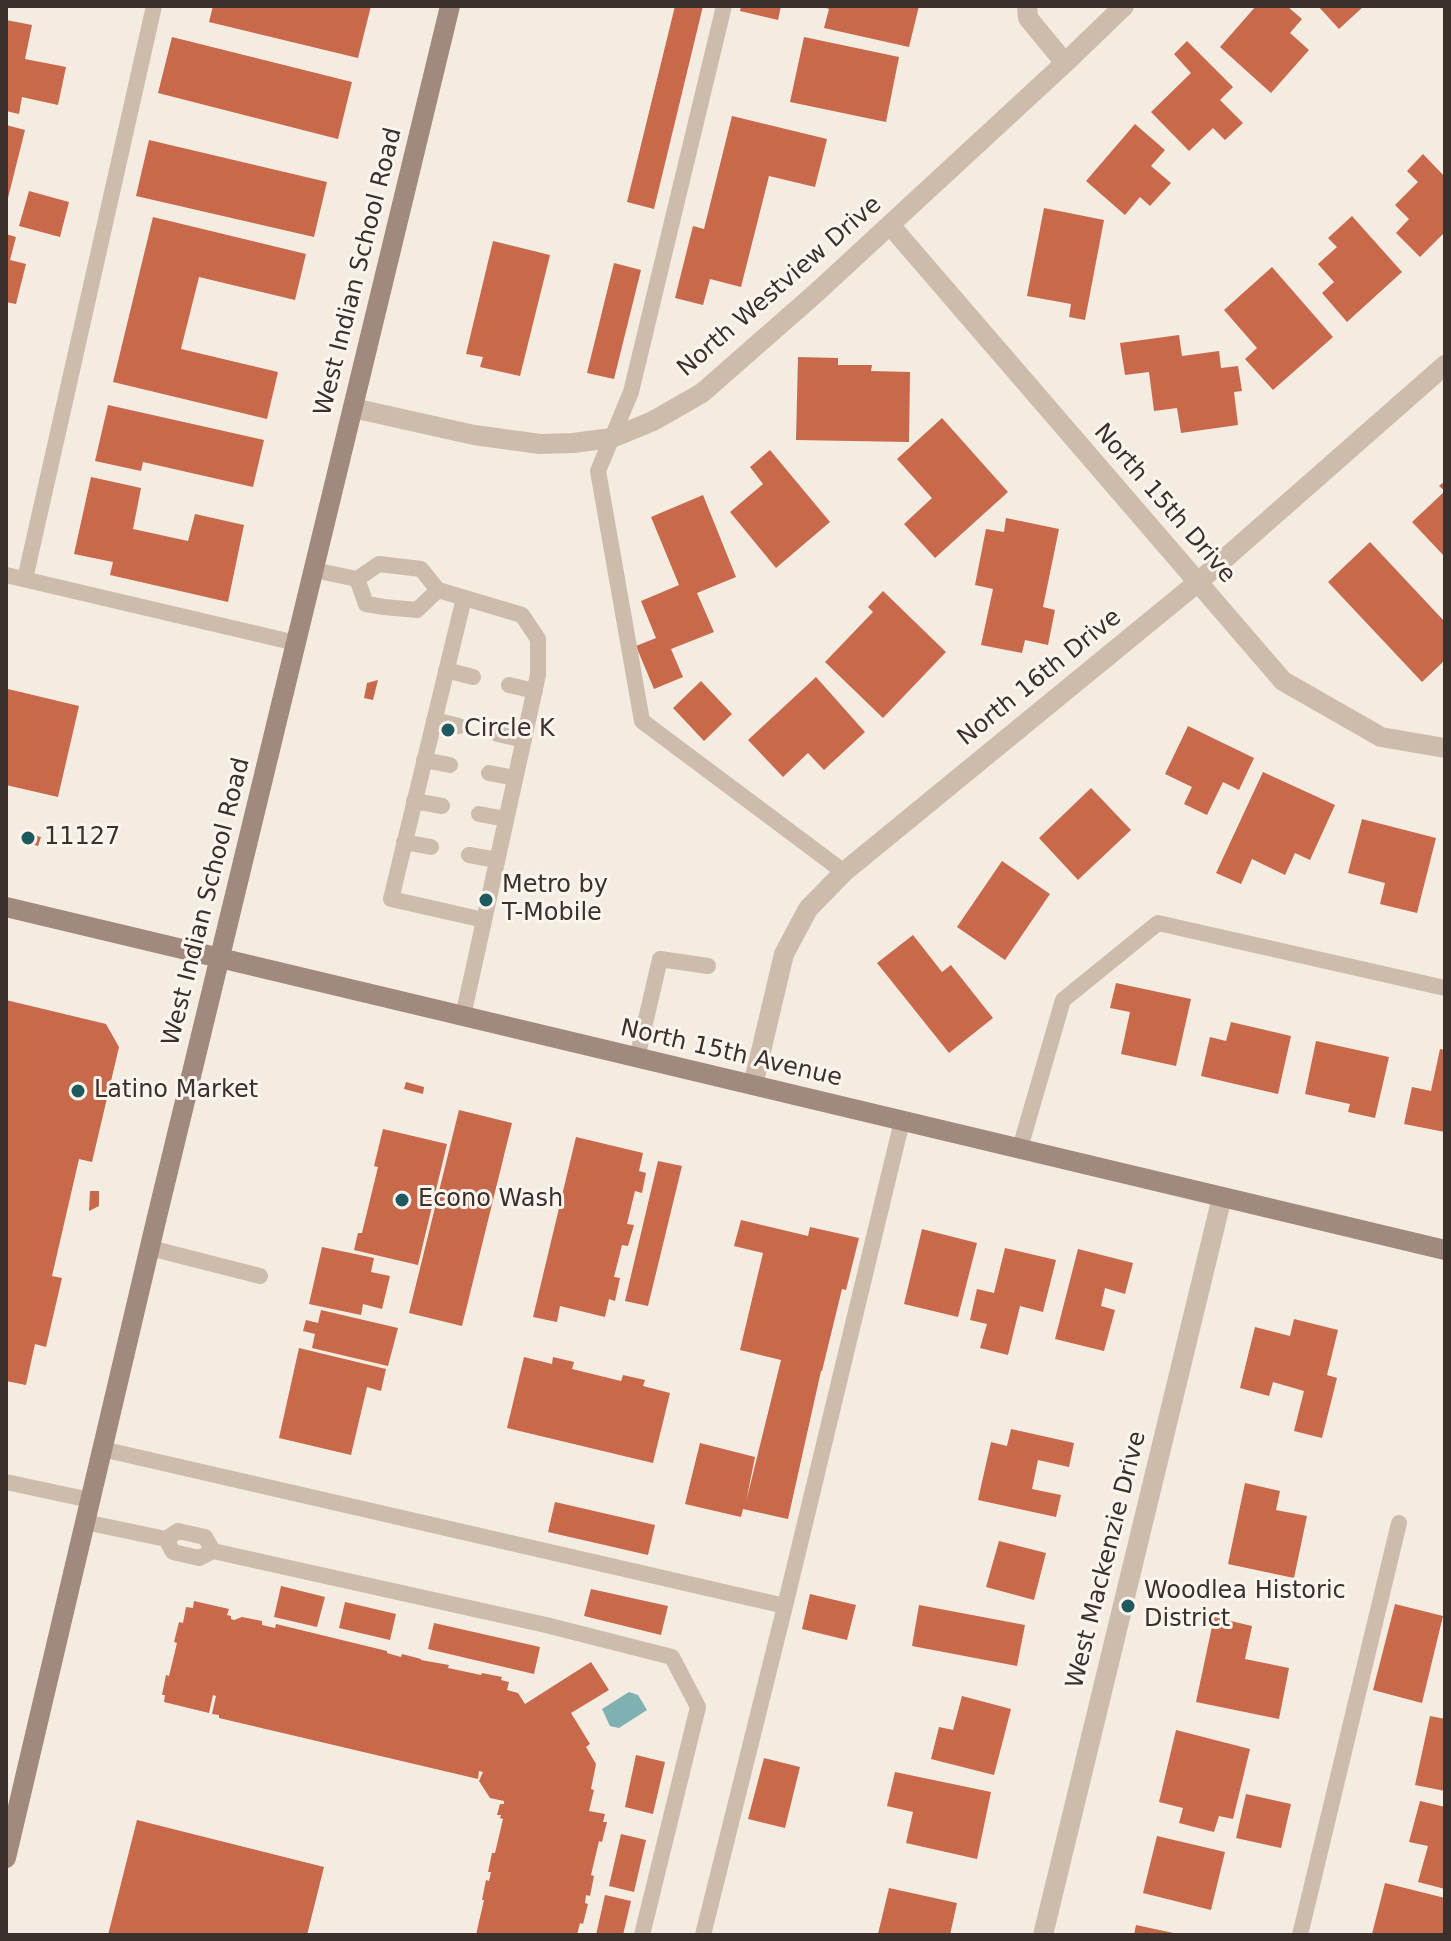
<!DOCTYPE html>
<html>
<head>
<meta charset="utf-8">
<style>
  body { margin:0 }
  #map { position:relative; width:1451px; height:1941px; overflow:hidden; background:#f4ebe1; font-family:"DejaVu Sans",sans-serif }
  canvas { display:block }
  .frame { position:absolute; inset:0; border:8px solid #3b302b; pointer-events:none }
</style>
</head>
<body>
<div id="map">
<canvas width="1451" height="1941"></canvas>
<div class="frame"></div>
</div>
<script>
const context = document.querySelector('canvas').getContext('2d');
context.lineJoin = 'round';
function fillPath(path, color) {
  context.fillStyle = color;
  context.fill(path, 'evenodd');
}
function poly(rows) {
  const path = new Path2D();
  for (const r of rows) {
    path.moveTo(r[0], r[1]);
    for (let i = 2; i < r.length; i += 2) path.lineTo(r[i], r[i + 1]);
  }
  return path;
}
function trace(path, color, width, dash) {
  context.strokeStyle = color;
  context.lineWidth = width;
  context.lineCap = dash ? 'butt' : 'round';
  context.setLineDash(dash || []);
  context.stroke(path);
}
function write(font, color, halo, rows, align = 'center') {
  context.font = font + ' "DejaVu Sans",sans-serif';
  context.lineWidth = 6;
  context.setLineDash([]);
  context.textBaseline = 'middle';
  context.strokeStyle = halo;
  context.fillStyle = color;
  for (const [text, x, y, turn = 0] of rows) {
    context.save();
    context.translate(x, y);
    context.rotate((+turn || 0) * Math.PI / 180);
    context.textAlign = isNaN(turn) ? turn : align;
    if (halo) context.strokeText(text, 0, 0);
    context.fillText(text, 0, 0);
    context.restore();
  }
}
fillPath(poly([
  [629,1692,638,1695,647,1710,619,1728,610,1726,602,1709]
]), '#7fb0b2');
fillPath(poly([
  [213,6,371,6,358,58,209,22],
  [675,6,703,6,654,209,627,202],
  [741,6,781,6,778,20,740,11],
  [821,6,919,6,909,47,824,28,829,9],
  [1256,6,1287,6,1302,19,1290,33,1309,50,1271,93,1220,47],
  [1318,6,1364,6,1339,29],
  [6,20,32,25,25,59,66,67,58,105,22,97,19,114,6,111],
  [172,37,352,82,338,139,158,93],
  [804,37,899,57,886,122,790,102],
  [1187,41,1233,87,1220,100,1243,123,1225,140,1213,128,1189,151,1151,112,1191,73,1174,54],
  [732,116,827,139,815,187,769,176,741,287,710,279,703,305,675,298,693,226,704,229],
  [1135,124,1165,150,1151,166,1171,183,1150,206,1140,197,1125,215,1086,181],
  [6,125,25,130,7,202,6,202],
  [149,140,327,182,314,237,136,196],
  [1423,154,1445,177,1445,232,1420,257,1396,233,1409,219,1395,205,1418,182,1407,171],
  [29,191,69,202,60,237,19,226],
  [1044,208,1104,220,1085,320,1069,317,1071,304,1027,296],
  [1352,216,1402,272,1347,322,1322,293,1334,282,1318,264,1337,247,1328,238],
  [153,217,306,254,295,300,199,277,181,349,278,372,267,419,113,382],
  [6,234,16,237,10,260,26,264,16,304,6,302],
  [493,241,550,255,520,376,480,367,483,357,466,354],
  [614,263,641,270,614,379,587,373],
  [1272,267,1333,337,1273,390,1245,359,1257,348,1224,310],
  [1179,335,1182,356,1219,351,1221,368,1238,366,1242,391,1234,392,1238,425,1181,433,1177,408,1154,411,1149,372,1125,375,1120,343],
  [798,357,838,358,838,365,872,365,871,371,910,372,909,442,796,440],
  [108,405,264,440,253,487,143,462,141,471,95,461],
  [942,418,1008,492,935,558,904,524,932,498,897,459],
  [770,450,830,522,776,568,730,512,763,484,750,467],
  [91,477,141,488,133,529,188,541,195,514,244,525,228,602,110,575,113,562,74,554],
  [1445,481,1445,557,1412,522,1445,491,1439,486],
  [703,495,736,577,697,593,714,632,671,649,683,677,654,689,636,646,656,638,641,601,679,585,651,517],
  [1006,518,1059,529,1043,607,1055,610,1048,645,1025,640,1022,653,981,645,993,589,975,585,986,529,1004,532],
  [1370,542,1445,622,1445,660,1422,682,1328,582],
  [883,591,946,652,883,718,825,662,873,612,868,607],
  [816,677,865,732,824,770,808,753,783,777,748,740],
  [378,680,373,700,364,698,367,683],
  [701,681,732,714,704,741,673,708],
  [8,689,79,706,58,797,6,785,6,695],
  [1188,726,1254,758,1239,790,1223,782,1207,815,1184,804,1192,787,1165,774],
  [1263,772,1335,805,1310,860,1295,853,1285,875,1252,859,1241,884,1216,873],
  [1091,788,1131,830,1078,880,1039,838],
  [1362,819,1436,838,1417,913,1380,904,1385,883,1348,873],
  [21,832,41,837,38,846,24,842],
  [1002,861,1050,894,1005,960,957,927],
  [913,935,942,972,951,965,993,1018,949,1053,877,963],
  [1116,983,1191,999,1176,1066,1121,1054,1130,1012,1110,1008],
  [6,1000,106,1024,119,1047,92,1162,79,1159,52,1276,62,1278,46,1347,35,1344,26,1385,6,1381],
  [1231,1022,1291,1036,1278,1094,1201,1076,1210,1037,1226,1041],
  [1316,1041,1389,1057,1375,1118,1348,1112,1350,1104,1305,1094],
  [1440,1049,1445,1050,1445,1132,1404,1124,1412,1087,1431,1091],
  [406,1082,424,1087,423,1094,404,1089],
  [459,1110,512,1123,462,1326,409,1313],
  [383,1129,447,1144,418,1265,354,1250,358,1233,362,1233,378,1167,374,1166],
  [576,1137,643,1153,639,1171,646,1173,642,1193,635,1191,627,1224,634,1225,628,1246,622,1245,614,1277,620,1278,615,1301,609,1299,605,1317,560,1306,557,1322,533,1317],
  [658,1161,682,1166,648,1306,625,1301],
  [90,1191,99,1191,99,1206,89,1211],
  [741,1220,808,1236,810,1227,859,1238,846,1290,842,1289,822,1371,821,1371,788,1519,743,1509,741,1517,685,1504,700,1443,755,1457,746,1502,781,1360,740,1350,763,1253,734,1246],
  [922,1229,977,1243,958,1317,904,1304],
  [322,1247,374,1258,371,1272,390,1276,382,1309,363,1304,361,1315,309,1304],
  [1005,1248,1056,1260,1043,1312,1020,1306,1008,1355,980,1348,987,1324,970,1320,977,1289,994,1293],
  [1078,1249,1133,1263,1125,1294,1105,1288,1101,1306,1115,1310,1104,1351,1055,1339],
  [321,1310,398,1328,388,1366,312,1348,315,1334,303,1331,306,1320,318,1323],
  [1294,1319,1338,1330,1327,1375,1337,1378,1322,1438,1294,1431,1304,1391,1273,1382,1269,1396,1240,1388,1255,1327,1290,1336],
  [299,1348,386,1369,381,1391,367,1387,351,1455,279,1438],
  [524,1357,552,1364,553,1357,574,1362,572,1369,621,1381,623,1375,645,1380,643,1386,670,1393,653,1463,507,1428],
  [1011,1429,1074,1443,1069,1467,1038,1460,1032,1489,1061,1495,1056,1517,978,1500,991,1442,1007,1446],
  [1245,1483,1280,1491,1276,1510,1307,1516,1294,1578,1228,1564],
  [555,1502,655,1525,648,1555,548,1532],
  [999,1541,1046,1553,1034,1600,986,1587],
  [281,1586,325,1597,317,1627,274,1617],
  [591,1589,668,1606,661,1635,584,1616],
  [810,1594,856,1605,847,1640,802,1629],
  [194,1601,229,1609,227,1615,231,1616,231,1619,234,1620,242,1617,262,1621,262,1625,275,1628,276,1624,387,1651,387,1653,401,1657,402,1654,421,1659,421,1660,449,1665,448,1668,481,1675,482,1673,502,1677,501,1680,509,1682,507,1690,518,1693,525,1704,591,1662,609,1690,571,1713,590,1744,586,1747,596,1764,591,1789,594,1790,589,1811,605,1814,603,1822,607,1822,602,1842,599,1841,591,1875,594,1876,590,1896,586,1895,585,1903,588,1904,583,1924,580,1923,577,1935,476,1935,484,1900,482,1900,486,1880,489,1881,491,1872,488,1872,492,1853,495,1853,503,1819,500,1818,501,1815,497,1815,500,1804,504,1804,504,1801,490,1798,479,1781,483,1772,479,1771,478,1779,219,1718,219,1715,212,1714,216,1696,213,1695,209,1713,164,1702,165,1695,162,1695,166,1675,169,1676,177,1643,174,1642,179,1622,183,1623,186,1607,193,1608],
  [345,1602,396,1614,390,1640,339,1628],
  [1395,1604,1443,1616,1422,1703,1373,1690],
  [919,1605,1025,1625,1017,1666,912,1646],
  [1214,1617,1252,1626,1245,1659,1289,1668,1279,1719,1196,1702],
  [434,1623,540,1647,534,1674,428,1649],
  [962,1696,1011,1709,994,1775,931,1759,939,1727,953,1730],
  [1430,1716,1445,1719,1445,1791,1415,1785],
  [1176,1730,1250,1749,1233,1819,1219,1816,1214,1832,1179,1823,1183,1808,1159,1802],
  [636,1755,665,1762,653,1814,625,1807],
  [764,1758,800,1767,785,1828,748,1819],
  [895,1772,991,1792,977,1859,906,1843,913,1812,887,1806],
  [1246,1794,1291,1804,1281,1848,1236,1838],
  [1420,1801,1445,1807,1445,1889,1418,1882,1428,1846,1409,1842],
  [137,1820,324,1867,307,1935,108,1935],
  [621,1834,646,1840,634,1892,609,1886],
  [1157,1836,1225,1852,1211,1910,1143,1893],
  [1385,1883,1445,1898,1445,1935,1372,1934],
  [889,1888,957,1903,950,1935,878,1934],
  [605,1895,631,1901,623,1935,596,1935],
  [1136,1925,1178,1934,1178,1935,1134,1935]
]), '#c8694b');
trace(poly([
  [724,6,631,392,598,471,642,721,844,872],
  [314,570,357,579,379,564,421,569,438,590,522,615,538,639,538,675,463,1016],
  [6,575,296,643],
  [25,579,154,6],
  [357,579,366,604,384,607,417,610,438,590],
  [464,598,391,899,484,920],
  [446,670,473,677],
  [509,685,535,691],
  [434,720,459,726],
  [498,734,524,740],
  [424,760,450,765],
  [489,773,515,778],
  [414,801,442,806],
  [479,814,506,819],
  [404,842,431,847],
  [469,855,497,860],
  [637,1058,660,959,708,966],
  [1020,1148,1063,1000,1158,923,1445,988],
  [150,1248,260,1276],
  [102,1449,785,1606],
  [6,1482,90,1500],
  [85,1522,166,1539,178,1531,205,1537,213,1551,199,1558,173,1552,166,1539],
  [213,1551,546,1625,672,1657,698,1707,642,1935],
  [703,1935,785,1606,902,1121],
  [1300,1935,1399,1523]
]), '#cdbbac', 16);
trace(poly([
  [1027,6,1028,18,1065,63],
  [890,225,1283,681,1381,737,1445,748],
  [353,408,474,435,540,444,573,443,612,438,653,421,702,393,816,293,1065,63,1124,6],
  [753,1085,784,954,808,909,844,872,1197,583,1445,365],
  [1043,1935,1222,1197]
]), '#cdbbac', 20);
trace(poly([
  [6,907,1445,1250],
  [6,1858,156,1221,450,6]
]), '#a18a7d', 20);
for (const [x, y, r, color] of [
  [448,730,8,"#1f5a5e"],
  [28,838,8,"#1f5a5e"],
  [486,900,8,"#1f5a5e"],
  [78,1091,8,"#1f5a5e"],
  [402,1200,8,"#1f5a5e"],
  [1128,1606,8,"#1f5a5e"]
]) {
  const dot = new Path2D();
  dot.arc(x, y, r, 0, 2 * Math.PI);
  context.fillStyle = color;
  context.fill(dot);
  trace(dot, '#fbf5ee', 3);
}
write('24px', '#3b302b', '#fbf5ee', [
  ["West Indian School Road",359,272,-76],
  ["North Westview Drive",780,287,-41],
  ["North 15th Drive",1164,504,49],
  ["North 16th Drive",1040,678,-39],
  ["West Indian School Road",207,902,-76],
  ["North 15th Avenue",731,1054,13],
  ["West Mackenzie Drive",1107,1560,-76]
]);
write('24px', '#3b302b', '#fbf5ee', [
  ["Circle K",464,730],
  ["11127",44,838],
  ["Metro by",502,886],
  ["T-Mobile",502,914],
  ["Latino Market",94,1091],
  ["Econo Wash",418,1200],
  ["Woodlea Historic",1144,1592],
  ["District",1144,1620]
], 'left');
</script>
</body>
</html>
